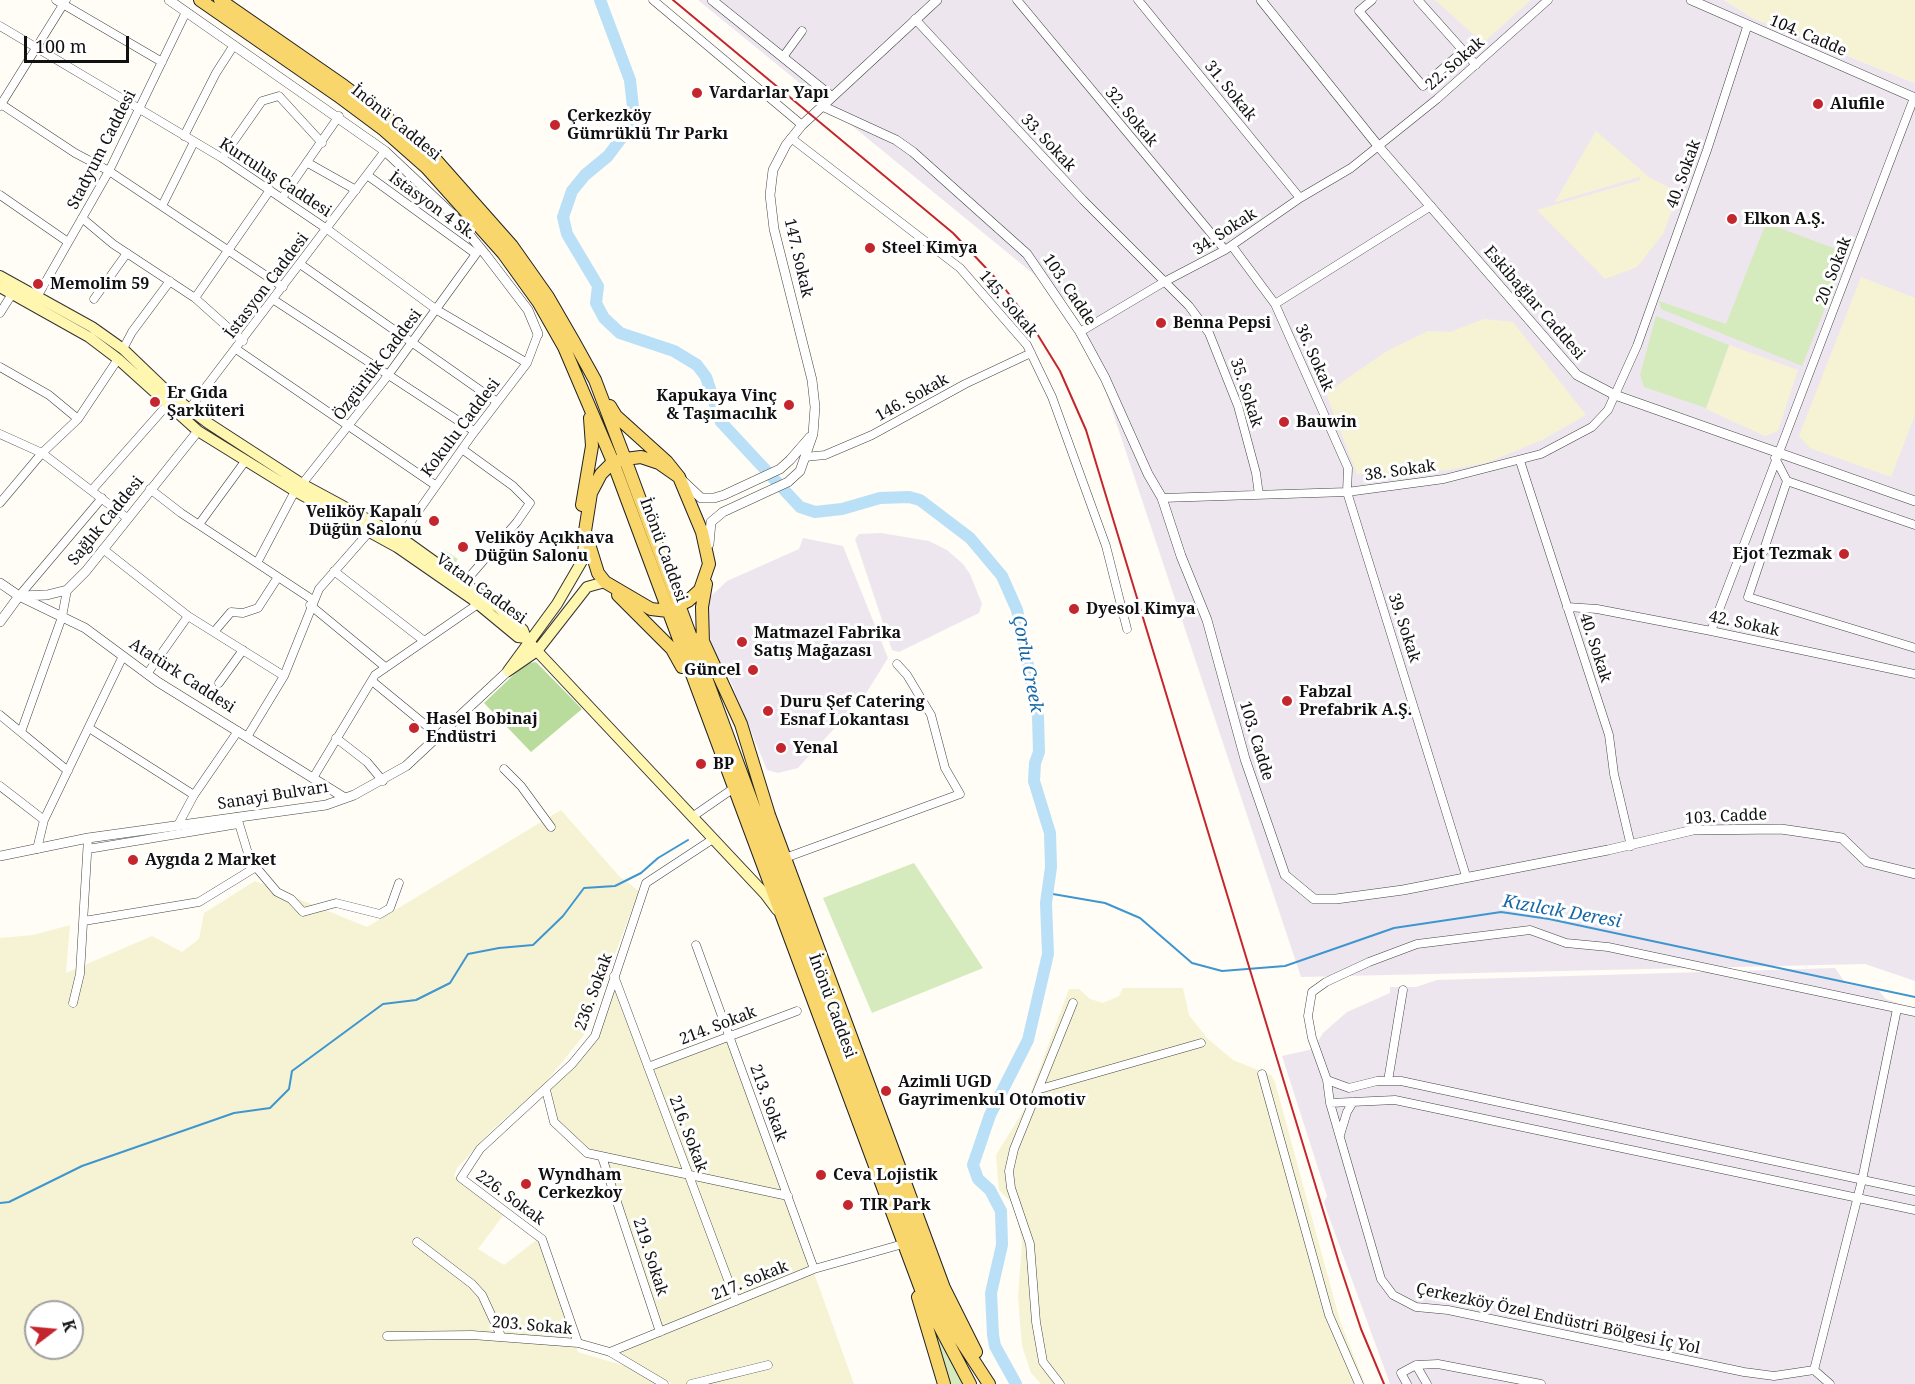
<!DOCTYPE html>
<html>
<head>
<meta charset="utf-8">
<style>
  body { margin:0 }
  #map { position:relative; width:1915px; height:1384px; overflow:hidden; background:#fffdf5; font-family:"Noto Serif",serif }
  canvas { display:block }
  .north { position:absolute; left:24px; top:1300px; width:60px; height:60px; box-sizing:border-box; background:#fff; border:2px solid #a0a0a0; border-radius:50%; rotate:74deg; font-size:16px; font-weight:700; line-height:24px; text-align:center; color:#111 }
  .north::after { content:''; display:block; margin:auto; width:21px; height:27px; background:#c4262e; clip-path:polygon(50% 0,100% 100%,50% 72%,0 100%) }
  .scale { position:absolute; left:24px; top:36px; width:105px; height:27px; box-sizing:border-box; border:3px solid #111; border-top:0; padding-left:8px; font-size:18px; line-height:21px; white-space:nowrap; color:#111; -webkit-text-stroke:4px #fff; paint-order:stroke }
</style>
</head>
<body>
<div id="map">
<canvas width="1915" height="1384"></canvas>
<div class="north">K</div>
<div class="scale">100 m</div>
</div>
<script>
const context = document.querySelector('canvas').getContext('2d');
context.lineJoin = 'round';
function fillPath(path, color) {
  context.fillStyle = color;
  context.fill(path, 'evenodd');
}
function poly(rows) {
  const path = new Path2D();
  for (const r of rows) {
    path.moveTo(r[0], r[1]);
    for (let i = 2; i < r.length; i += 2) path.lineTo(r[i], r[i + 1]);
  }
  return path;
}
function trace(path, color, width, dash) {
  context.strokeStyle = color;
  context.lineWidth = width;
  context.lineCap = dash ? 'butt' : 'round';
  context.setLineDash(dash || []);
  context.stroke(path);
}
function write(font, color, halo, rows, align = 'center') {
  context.font = font + ' "Noto Serif",serif';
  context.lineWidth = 6;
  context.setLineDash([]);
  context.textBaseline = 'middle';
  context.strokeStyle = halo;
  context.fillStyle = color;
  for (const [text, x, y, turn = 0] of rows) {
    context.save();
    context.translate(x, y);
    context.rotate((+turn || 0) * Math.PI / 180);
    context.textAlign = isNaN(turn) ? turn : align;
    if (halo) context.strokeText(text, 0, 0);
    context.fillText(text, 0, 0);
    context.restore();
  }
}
fillPath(poly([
  [698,0,1724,0,1753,18,1915,83,1915,981,1865,964,1301,977,1079,311],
  [881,533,929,541,947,550,963,564,970,574,982,604,979,613,899,652,892,650,855,539,859,534],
  [803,538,843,546,888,658,865,695,798,768,778,773,767,770,730,680,712,648,707,623,709,598,727,581,799,549],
  [1835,968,1846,984,1878,990,1886,999,1915,1009,1915,1384,1390,1384,1329,1217,1324,1202,1327,1196,1282,1056,1313,1049,1323,1033,1347,1012,1390,993,1390,987,1416,987,1437,980]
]), '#eee6ef');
fillPath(poly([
  [1435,0,1531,0,1483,43],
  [1724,0,1915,0,1915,83,1753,18],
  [1596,131,1650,178,1679,192,1663,234,1637,267,1605,279,1537,210,1641,180,1639,177,1555,202],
  [1861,277,1915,298,1915,415,1891,477,1810,448,1799,436],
  [1484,319,1513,322,1586,415,1542,440,1486,463,1448,470,1357,474,1326,393,1387,351,1428,331,1450,332],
  [1729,345,1798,370,1778,431,1765,436,1706,409],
  [561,810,619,876,639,891,584,1035,542,1087,493,1129,457,1168,454,1176,505,1213,478,1249,504,1265,539,1238,546,1265,578,1352,625,1366,654,1384,0,1384,0,938,33,935,70,925,66,973,152,936,182,952,199,939,204,913,255,881,367,927],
  [36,1312,72,1312,72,1348,36,1348],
  [615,985,686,1172,590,1152,556,1122,549,1091,572,1068,596,1038],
  [1123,988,1183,988,1189,1015,1207,1038,1233,1060,1271,1075,1275,1082,1340,1321,1365,1384,1041,1384,1031,1373,1022,1346,1018,1297,1022,1242,1015,1206,999,1190,996,1155,1025,1108,1069,989,1079,989,1090,999,1103,1003,1119,996],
  [728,1038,810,1267,738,1298,651,1068],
  [606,1159,687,1176,733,1299,661,1329],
  [814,1273,854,1384,672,1384,617,1352]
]), '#f6f3d4');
fillPath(poly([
  [1766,223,1847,253,1802,366,1661,309,1659,301,1726,324],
  [1656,316,1729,345,1706,408,1644,387,1640,375],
  [443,549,458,559,453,566,438,556],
  [914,863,983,968,872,1013,823,898],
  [935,1334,967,1384,947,1384]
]), '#d5ebbd');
fillPath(poly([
  [536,662,582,709,531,752,484,703,525,664]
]), '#b9dc9c');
trace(poly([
  [1047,893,1105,903,1140,918,1192,963,1222,971,1285,966,1394,928,1501,912,1549,919,1915,997],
  [0,1203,9,1202,82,1166,234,1113,270,1108,289,1089,292,1071,383,1004,416,1000,450,983,468,954,499,948,533,945,563,916,584,888,615,886,641,873,658,858,688,840]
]), '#3f96cf', 2);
trace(poly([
  [600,0,630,80,634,116,629,128,608,156,585,175,572,191,563,217,567,234,598,286,596,303,604,318,620,333,674,351,697,365,706,377,721,422,800,507,815,512,842,509,880,498,909,497,920,500,970,538,1002,576,1017,610,1038,716,1039,752,1035,763,1034,781,1050,833,1051,867,1046,903,1048,954,1028,1040,990,1115,973,1165,978,1179,990,1190,1001,1211,1002,1245,991,1293,993,1335,995,1346,1016,1384]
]), '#b9e0f7', 12);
const minor = poly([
  [56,0,162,62],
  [653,0,802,125],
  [1017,0,1225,250],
  [1138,0,1300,198],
  [1372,0,1359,11,1423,86,1463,51],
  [1418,0,1476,65],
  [915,19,1083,200,1189,306,1209,333,1238,406,1256,473,1259,495],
  [0,26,222,158,327,229,437,310,527,363],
  [783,57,802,31],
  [1,104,75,153,109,171,283,287],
  [0,106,66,0],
  [184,136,216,73,234,45],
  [791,138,960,268,1027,345,1052,397,1106,546,1127,629],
  [222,158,262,101,279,96,322,143],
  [308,163,356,190],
  [0,195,68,242],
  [282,198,339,116],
  [162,206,194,142],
  [82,218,113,244,195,298,243,341],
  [1232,246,1275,304,1348,468,1347,492,1466,876],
  [300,264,497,402],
  [37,297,109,171,186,12],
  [195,298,270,190],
  [94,299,127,253],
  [274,300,474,431],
  [1275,304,1431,206],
  [0,313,12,294],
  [1080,332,1164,282,1225,250,1300,198,1351,168,1437,99,1548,0],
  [123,349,132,332,170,281],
  [236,349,435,485],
  [0,367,49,395,78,419],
  [190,408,385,151],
  [0,434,42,453,127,518],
  [462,449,513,486,530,503,517,522,464,583],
  [805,457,825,455,872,435,965,384,1031,353],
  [1775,458,1787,481],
  [1520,461,1609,735,1614,774,1631,846],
  [302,484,386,378,476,254,367,175],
  [150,489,181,513,313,600],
  [92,490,168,404],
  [1162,498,1347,492,1444,479,1541,454,1592,427,1608,410,1637,346,1707,150,1747,27],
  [0,503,42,453,78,419,118,359],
  [200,523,246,460],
  [1915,525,1787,481,1748,597,1915,648],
  [400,537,472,435,527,363,538,334],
  [103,549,188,616,284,676],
  [257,563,295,491],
  [334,571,423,640],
  [19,596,102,498],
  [310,605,384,666],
  [1567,607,1597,609,1711,631,1915,674],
  [1711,631,1914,98],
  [214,632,231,612,243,613,258,608,278,577],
  [147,674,188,616],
  [372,681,439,736],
  [219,683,243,650],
  [0,715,68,771],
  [89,728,194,795],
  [21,732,62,617,67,590],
  [247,737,284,676,319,589,369,532],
  [336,738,367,762,383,781],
  [504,769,521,786,551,827],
  [313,778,375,675,478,604],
  [0,786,44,820],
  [237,817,250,860,277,892,291,899,303,912,336,903,380,914,390,908,399,883],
  [692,817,734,788],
  [178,825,194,795,238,731],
  [37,849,44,820,123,656],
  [88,849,238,824],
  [785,858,960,794,945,768,931,715,907,675,897,664],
  [84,921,199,902,256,867],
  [696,945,814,1269],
  [614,976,736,1301],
  [73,1003,80,974,88,838],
  [648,1067,797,1011],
  [1262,1074,1329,1315,1359,1384],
  [1327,1080,1349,1088,1377,1081,1401,1081,1915,1191],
  [1388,1081,1403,990],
  [1040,1089,1201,1043],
  [546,1090,554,1122,587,1153,788,1196],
  [1330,1103,1395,1100,1915,1210],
  [1340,1135,1347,1112,1353,1102],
  [602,1157,660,1332],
  [417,1242,472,1284,482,1295,501,1336],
  [387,1336,472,1335,578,1343,610,1352,664,1384],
  [578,1343,542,1239,461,1178,480,1149,572,1064,595,1036,646,883,713,839],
  [610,1352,814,1269,903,1244],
  [1416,1365,1427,1384],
  [1814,1370,1862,1180,1897,1009],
  [691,1384,768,1365],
  [1060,1384,1043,1362,1036,1322,1030,1244,1011,1188,1009,1171,1014,1149,1073,1003],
  [1407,1384,1401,1373,1416,1365,1438,1364,1541,1384],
  [1830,1384,1814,1370,1774,1376,1744,1372,1448,1310,1416,1307,1393,1295,1381,1279,1330,1103,1327,1080,1312,1038,1308,1016,1312,992,1326,982,1369,962,1417,944,1530,930,1566,943,1608,947,1915,1012]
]);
const tertiary = poly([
  [169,0,385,151,453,215,486,255,528,310,538,334],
  [712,0,831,96],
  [1261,0,1379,147,1577,375,1615,395,1915,501],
  [1691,0,1915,98],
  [822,106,896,140,913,152,1027,254,1080,332,1105,378,1148,474,1162,498,1181,556,1207,620,1245,759,1285,875,1314,899,1336,899,1403,890,1608,850,1693,830,1781,829,1842,838,1867,862,1915,874],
  [683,481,701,498,714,498,724,495,780,469,790,460,810,437],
  [709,544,711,522,723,512,788,482,800,471,813,434,815,407,812,380,774,229,770,195,773,170,786,145,802,125,937,0],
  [0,583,19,596,85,628,158,682,345,798],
  [0,622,19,596,47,595,67,590,86,571,198,431],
  [0,856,88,838,326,805,354,795,406,766,508,671]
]);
const secondary = poly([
  [0,276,92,327,123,349,171,395,208,423,302,484,400,537,499,608,523,630,526,638,537,651,765,894,777,910],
  [0,287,89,337,118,359,198,431,295,491,397,547,472,599,518,637,526,638],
  [585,535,582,561,557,604,508,671,537,651,587,587,605,582]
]);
const primary = poly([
  [200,0,337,95,384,130,427,168,503,253,539,303,564,347,613,462,923,1295,970,1384],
  [220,0,344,86,391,121,435,159,512,246,548,297,574,342,595,380,625,459,933,1291,948,1321,989,1384],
  [610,406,616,416,667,462,679,477,702,532,709,564,700,590,688,601,668,611,651,609,605,582,598,573,585,531,591,493,601,474,613,462,625,459,641,457,659,463,679,477],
  [582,505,592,446,590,418],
  [618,595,672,649,682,667],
  [701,637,741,724,769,815,944,1288,976,1352],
  [703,644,702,607,706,584],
  [918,1297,944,1384]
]);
trace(minor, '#444', 9);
trace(tertiary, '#444', 10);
trace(secondary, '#333', 12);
trace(primary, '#222', 14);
trace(minor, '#fff', 8);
trace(tertiary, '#fff', 9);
trace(secondary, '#fff6b0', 10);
trace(primary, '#f9d66b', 12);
trace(poly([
  [673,0,953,233,1002,285,1028,319,1060,371,1086,430,1339,1263,1361,1329,1384,1384]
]), '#c4262e', 2);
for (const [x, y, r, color] of [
  [697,93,6,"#c4262e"],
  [1818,104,6,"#c4262e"],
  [555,125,6,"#c4262e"],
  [1732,219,6,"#c4262e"],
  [870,248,6,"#c4262e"],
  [38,284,6,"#c4262e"],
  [1161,323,6,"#c4262e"],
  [155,402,6,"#c4262e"],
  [789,405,6,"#c4262e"],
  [1284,422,6,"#c4262e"],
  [434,521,6,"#c4262e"],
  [463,547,6,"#c4262e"],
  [1844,554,6,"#c4262e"],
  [1074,609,6,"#c4262e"],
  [742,642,6,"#c4262e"],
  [753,670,6,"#c4262e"],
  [1287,701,6,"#c4262e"],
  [768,711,6,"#c4262e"],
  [414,728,6,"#c4262e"],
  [781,748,6,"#c4262e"],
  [701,764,6,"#c4262e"],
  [133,860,6,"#c4262e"],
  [886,1091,6,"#c4262e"],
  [821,1175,6,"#c4262e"],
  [526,1184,6,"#c4262e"],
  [848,1205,6,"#c4262e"]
]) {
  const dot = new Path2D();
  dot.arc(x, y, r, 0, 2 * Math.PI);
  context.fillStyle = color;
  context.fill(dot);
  trace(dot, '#fff', 2);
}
write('16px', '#111', '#fff', [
  ["104. Cadde",1808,36,23],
  ["22. Sokak",1455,64,-41],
  ["31. Sokak",1230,91,51],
  ["32. Sokak",1131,117,50],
  ["İnönü Caddesi",396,123,39],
  ["33. Sokak",1048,143,47],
  ["Stadyum Caddesi",102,150,-63],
  ["40. Sokak",1684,174,-70],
  ["Kurtuluş Caddesi",275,178,33],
  ["İstasyon 4 Sk.",432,206,36],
  ["34. Sokak",1225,232,-33],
  ["147. Sokak",798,258,77],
  ["20. Sokak",1834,271,-69],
  ["İstasyon Caddesi",267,286,-53],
  ["103. Cadde",1069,290,56],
  ["Eskibağlar Caddesi",1534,303,49],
  ["145. Sokak",1008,304,50],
  ["36. Sokak",1314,358,66],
  ["Özgürlük Caddesi",378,365,-53],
  ["35. Sokak",1246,393,72],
  ["146. Sokak",912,398,-29],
  ["Kokulu Caddesi",461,428,-53],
  ["38. Sokak",1400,471,-8],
  ["Sağlık Caddesi",106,521,-51],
  ["İnönü Caddesi",663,550,70],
  ["Vatan Caddesi",481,589,36],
  ["42. Sokak",1744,624,12],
  ["39. Sokak",1404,628,72],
  ["40. Sokak",1595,648,72],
  ["Atatürk Caddesi",182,676,33],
  ["103. Cadde",1256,741,73],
  ["Sanayi Bulvarı",273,796,-9],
  ["103. Cadde",1726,817,-3],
  ["236. Sokak",594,992,-70],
  ["İnönü Caddesi",832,1006,70],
  ["214. Sokak",718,1026,-21],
  ["213. Sokak",768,1103,70],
  ["216. Sokak",688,1134,69],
  ["226. Sokak",510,1198,36],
  ["219. Sokak",650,1257,72],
  ["217. Sokak",750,1281,-22],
  ["Çerkezköy Özel Endüstri Bölgesi İç Yol",1558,1319,12],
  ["203. Sokak",532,1326,5]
]);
write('bold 16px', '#111', '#fff', [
  ["Vardarlar Yapı",709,93],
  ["Alufile",1830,104],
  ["Çerkezköy",567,116],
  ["Gümrüklü Tır Parkı",567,134],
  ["Elkon A.Ş.",1744,219],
  ["Steel Kimya",882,248],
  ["Memolim 59",50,284],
  ["Benna Pepsi",1173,323],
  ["Er Gıda",167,393],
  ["Şarküteri",167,411],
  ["Kapukaya Vinç",777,396,"right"],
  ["& Taşımacılık",777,414,"right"],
  ["Bauwin",1296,422],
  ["Veliköy Kapalı",422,512,"right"],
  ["Düğün Salonu",422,530,"right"],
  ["Veliköy Açıkhava",475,538],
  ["Düğün Salonu",475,556],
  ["Ejot Tezmak",1832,554,"right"],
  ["Dyesol Kimya",1086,609],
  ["Matmazel Fabrika",754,633],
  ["Satış Mağazası",754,651],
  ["Güncel",741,670,"right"],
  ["Fabzal",1299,692],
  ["Prefabrik A.Ş.",1299,710],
  ["Duru Şef Catering",780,702],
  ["Esnaf Lokantası",780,720],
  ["Hasel Bobinaj",426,719],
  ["Endüstri",426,737],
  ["Yenal",793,748],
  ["BP",713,764],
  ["Aygıda 2 Market",145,860],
  ["Azimli UGD",898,1082],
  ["Gayrimenkul Otomotiv",898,1100],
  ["Wyndham",538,1175],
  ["Cerkezkoy",538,1193],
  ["Ceva Lojistik",833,1175],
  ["TIR Park",860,1205]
], 'left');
write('italic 18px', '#1768a6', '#fff', [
  ["Çorlu Creek",1027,664,79],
  ["Kızılcık Deresi",1562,912,10]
]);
</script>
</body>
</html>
